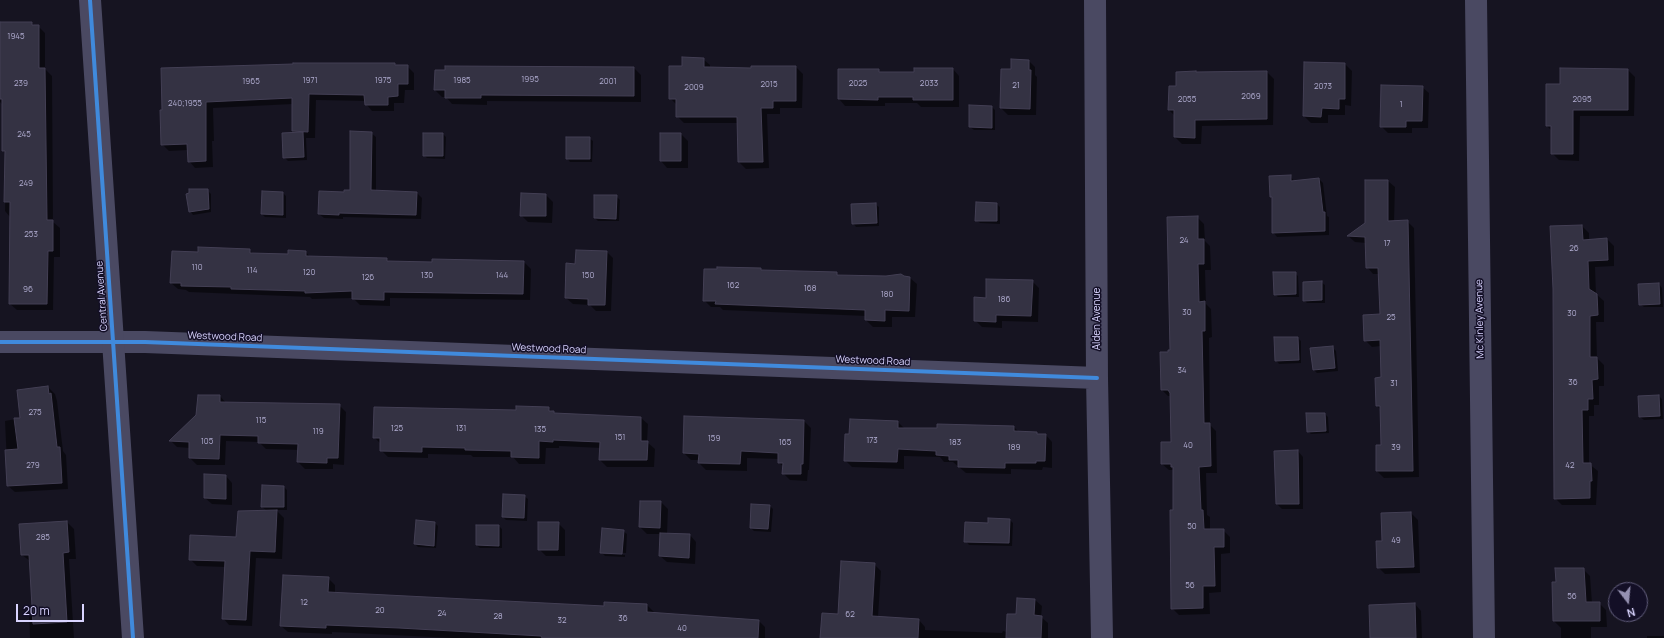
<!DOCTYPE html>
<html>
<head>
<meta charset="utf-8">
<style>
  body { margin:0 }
  #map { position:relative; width:1664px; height:638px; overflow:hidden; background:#161421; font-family:Manrope,sans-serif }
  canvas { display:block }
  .north { position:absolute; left:1608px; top:582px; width:40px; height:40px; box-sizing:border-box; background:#130f26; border:1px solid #625e7d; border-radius:50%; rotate:164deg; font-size:11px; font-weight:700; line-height:16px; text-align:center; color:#d9d4ff }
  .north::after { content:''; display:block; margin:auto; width:14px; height:18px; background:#9591b1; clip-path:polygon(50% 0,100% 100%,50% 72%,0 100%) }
  .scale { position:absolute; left:16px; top:604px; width:68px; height:18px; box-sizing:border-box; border:2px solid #d9d4ff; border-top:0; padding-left:5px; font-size:12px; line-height:14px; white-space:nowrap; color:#d9d4ff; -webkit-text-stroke:3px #130f26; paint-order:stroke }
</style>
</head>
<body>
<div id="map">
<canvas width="1664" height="638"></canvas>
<div class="north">N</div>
<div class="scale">20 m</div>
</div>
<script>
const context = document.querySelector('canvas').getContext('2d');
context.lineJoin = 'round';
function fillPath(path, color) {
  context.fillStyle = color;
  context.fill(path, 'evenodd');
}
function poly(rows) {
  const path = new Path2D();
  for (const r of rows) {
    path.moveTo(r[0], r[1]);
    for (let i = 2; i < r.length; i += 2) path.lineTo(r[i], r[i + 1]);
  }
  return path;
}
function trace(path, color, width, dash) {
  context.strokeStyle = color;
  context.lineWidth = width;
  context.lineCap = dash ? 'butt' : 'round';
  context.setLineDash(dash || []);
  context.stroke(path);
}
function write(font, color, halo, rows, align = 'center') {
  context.font = font + ' Manrope,sans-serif';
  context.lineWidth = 3;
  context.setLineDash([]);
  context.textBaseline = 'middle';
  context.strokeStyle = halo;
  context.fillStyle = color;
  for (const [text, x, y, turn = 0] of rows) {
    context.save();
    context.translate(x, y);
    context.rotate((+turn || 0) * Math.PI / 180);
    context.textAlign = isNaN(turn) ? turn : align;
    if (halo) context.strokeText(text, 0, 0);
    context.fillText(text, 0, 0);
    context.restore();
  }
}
fillPath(poly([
  [0,23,32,23,35,26,38,26,45,33,45,69,52,76,53,222,60,228,60,257,54,257,53,310,17,310,10,304,10,217,5,211,6,153,3,151,3,105,0,102],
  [703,59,710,65,710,68,752,69,796,67,803,74,802,108,780,108,780,114,767,114,769,168,746,169,739,162,738,123,684,123,677,116,677,105,670,98,683,67],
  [1029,61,1035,67,1035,75,1037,77,1036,115,1008,115,1001,108,1002,70,1012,70],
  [1305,63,1345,64,1352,71,1351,106,1345,105,1345,115,1328,115,1328,123,1311,123,1304,116],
  [395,64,397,66,407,66,414,73,414,90,405,90,404,103,394,103,394,111,372,111,366,104,365,101,316,100,315,138,306,138,307,160,288,161,284,157,295,133,293,131,293,104,213,108,214,141,212,141,213,167,195,168,189,161,188,150,169,151,162,144,161,111],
  [446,67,634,68,641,75,641,102,487,101,487,105,452,104,446,97,442,97,435,90,446,71],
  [953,69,959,76,959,107,921,107,917,103,885,103,885,106,845,106,839,99,878,70,881,73,915,73],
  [1628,70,1635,77,1634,116,1580,116,1579,161,1559,160,1552,153,1552,131,1547,126,1561,85],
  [1267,72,1274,79,1273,125,1202,126,1201,144,1182,144,1175,137,1175,116,1169,110,1177,87,1177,73],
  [1422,87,1429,93,1428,128,1412,128,1412,133,1388,133,1381,126],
  [992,107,995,110,995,130,974,130,970,127],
  [371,133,376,137,376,192,417,193,422,198,421,219,343,217,343,219,324,218,319,214,345,193,351,191],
  [443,134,446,137,445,159,427,158,424,155],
  [681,134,688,141,688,168,667,168,661,161],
  [589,138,593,141,592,162,570,162,567,158],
  [1290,176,1295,182,1319,179,1323,183,1327,216,1329,217,1329,235,1277,237,1273,232,1273,199,1271,197,1270,177],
  [1388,181,1395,187,1394,222,1408,222,1414,228,1419,477,1384,478,1377,471,1382,446,1381,410,1377,406,1382,378,1381,346,1372,347,1365,340,1381,315,1379,274,1373,274,1367,267,1366,243,1355,242,1348,236,1366,224],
  [207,190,211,194,211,212,193,215,190,211],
  [283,193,286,196,286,218,265,217,262,214],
  [546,195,553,202,552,223,528,222,521,215],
  [616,196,620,200,619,221,598,221,595,218],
  [875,204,879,207,879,226,856,227,853,223],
  [997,204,1000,207,1000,224,980,223,976,220],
  [1197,217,1204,224,1205,241,1210,246,1211,270,1205,270,1206,304,1211,309,1212,337,1209,338,1210,425,1216,431,1217,473,1206,473,1207,515,1210,517,1210,530,1223,530,1230,537,1230,553,1221,554,1221,592,1209,593,1210,614,1179,615,1172,608,1174,470,1169,470,1162,464,1172,443,1171,396,1168,396,1162,390,1169,353,1171,351],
  [1582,226,1589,233,1589,240,1607,239,1614,246,1614,266,1595,267,1596,294,1604,301,1604,322,1596,322,1597,358,1604,365,1604,386,1599,386,1599,405,1594,405,1594,416,1589,416,1589,464,1598,471,1596,505,1562,505,1555,498],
  [249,250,254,254,289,255,306,252,310,257,387,259,390,262,433,263,433,260,524,262,531,269,530,300,390,298,390,306,360,305,353,298,312,299,310,297,189,292,186,290,178,289,171,283,199,253],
  [607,252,613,258,611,311,596,311,590,305,573,304,566,298,576,265],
  [761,269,763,271,910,278,917,284,915,317,892,317,892,327,873,327,866,320,866,316,723,310,720,307,711,307,704,300],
  [1295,273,1298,276,1299,297,1278,297,1275,294],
  [1032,281,1039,288,1038,322,1002,321,1002,328,982,327,975,320,987,299],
  [1321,282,1325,285,1325,303,1307,303,1304,300],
  [1659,284,1662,288,1663,307,1644,307,1640,304],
  [1298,338,1301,341,1301,363,1279,364,1276,360],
  [1332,347,1336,351,1338,371,1317,373,1314,370],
  [48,387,55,394,57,401,63,451,66,455,68,489,15,492,8,486,5,421,21,418],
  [220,396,226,403,339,405,346,412,344,465,333,464,333,469,305,469,298,462,299,450,266,449,259,442,226,441,225,465,197,465,190,458,190,448,177,447,171,441],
  [1659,396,1662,399,1663,419,1644,420,1640,417,1639,397],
  [548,408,556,414,641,418,648,424,647,442,655,449,654,467,607,467,600,460,601,448,559,446,559,448,546,448,545,464,519,464,513,457,473,457,471,455,428,454,428,458,388,457,381,450,381,444,374,437,517,411],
  [1325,414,1328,417,1329,433,1311,434,1308,431],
  [804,421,811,428,809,470,808,470,807,481,790,480,783,473,784,467,779,463,779,459,747,458,747,471,706,470,699,463,699,460,691,460,684,453],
  [898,422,905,429,1014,427,1019,432,1046,435,1052,442,1052,468,1043,467,1042,470,1011,469,1011,474,966,473,953,462,944,462,940,457,904,456,904,469,852,467,845,460,850,435],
  [1298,451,1303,457,1303,509,1282,509,1277,504],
  [226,476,232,483,232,505,212,504,205,498],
  [263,486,284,487,287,490,287,510,276,510,284,518,282,559,256,558,252,626,229,625,223,618,225,567,197,566,190,559,237,538,267,511,262,507],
  [524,496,528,499,527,521,506,520,503,517],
  [661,502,668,509,667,534,690,535,696,542,695,564,667,562,660,556,661,534,647,534,640,527],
  [770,506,773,509,771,532,754,531,751,528],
  [1411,513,1418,520,1420,573,1385,574,1378,567,1383,542],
  [1010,520,1013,523,1012,546,969,545,966,541,988,524],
  [416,521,435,523,438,526,436,548,418,547,415,544],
  [67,522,74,529,76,559,69,559,74,638,30,638,29,607,33,607,30,561,22,555],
  [558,523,565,530,565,556,546,556,539,549],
  [499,526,502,529,502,548,480,548,476,545],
  [623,531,627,534,626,553,603,552,603,554,625,555,625,557,605,556,601,552],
  [874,564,881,571,878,617,919,620,925,627,925,630,1002,633,1003,631,1007,632,1017,615,1035,600,1042,606,1041,617,1048,623,1048,638,821,638],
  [1583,569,1590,576,1592,603,1599,603,1606,610,1607,627,1591,627,1591,638,1561,638,1561,628,1554,621,1557,583],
  [328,578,335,585,335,594,605,607,605,603,647,605,654,612,654,614,758,620,765,627,765,638,452,638,332,632,332,634,288,632,281,626],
  [1415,604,1421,611,1422,638,1371,638],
  [1647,636,1664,636,1664,638,1647,638]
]), '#0007');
const building = poly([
  [0,22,32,22,32,25,39,25,39,68,45,68,47,220,53,220,53,251,48,251,47,304,9,304,10,202,4,202,5,151,2,151,2,99,0,99,0,22],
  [682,57,704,58,704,67,707,67,751,68,751,66,796,66,796,101,773,101,773,108,761,108,763,162,738,162,737,117,676,117,676,99,669,99,669,66,682,66,682,57],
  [1011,59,1029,60,1029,70,1031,70,1030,109,1000,108,1001,69,1011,69,1011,59],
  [1304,62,1345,63,1345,99,1339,99,1339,109,1322,108,1321,117,1303,116,1304,62],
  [293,63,395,63,395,65,408,65,408,84,398,84,398,96,388,97,388,105,365,105,364,95,309,94,308,132,292,131,292,98,206,102,206,161,188,162,187,144,161,145,160,110,162,110,161,68,293,64,293,63],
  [445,66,634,67,634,96,481,95,481,98,445,98,445,90,434,90,435,70,445,70,445,66],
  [914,68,953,68,953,100,913,100,913,97,878,97,878,100,838,99,838,69,879,69,879,72,914,72,914,68],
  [1560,68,1628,69,1628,110,1573,110,1573,154,1551,154,1551,126,1546,126,1546,84,1560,84,1560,68],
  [1196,71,1196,72,1267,71,1267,119,1195,120,1195,138,1174,137,1174,110,1168,110,1169,86,1176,86,1176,72,1196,71],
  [1381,85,1423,86,1422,121,1406,121,1406,127,1380,127,1381,85],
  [969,105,992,106,992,128,969,127,969,105],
  [350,131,372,132,371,190,417,192,416,215,339,213,339,215,318,214,319,191,344,192,344,190,350,190,350,131],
  [303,132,304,157,283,158,282,133,303,132],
  [423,133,443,133,443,156,423,156,423,133],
  [660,133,681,133,681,161,660,161,660,133],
  [566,137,590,137,590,159,566,159,566,137],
  [1291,175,1291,181,1319,178,1323,212,1325,212,1325,231,1272,233,1272,197,1270,197,1269,176,1291,175],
  [1365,180,1388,180,1388,221,1408,220,1413,471,1376,471,1376,445,1381,445,1380,406,1376,406,1375,378,1381,377,1380,340,1364,341,1363,315,1380,314,1378,268,1366,268,1365,237,1347,236,1365,223,1365,180],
  [189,189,208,189,209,209,189,212,186,194,189,193,189,189],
  [262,191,283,192,283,215,261,214,262,191],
  [521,193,546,194,546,216,520,216,521,193],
  [594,195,617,195,616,219,594,218,594,195],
  [976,202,997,203,997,221,975,221,976,202],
  [876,203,877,223,852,224,851,204,876,203],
  [1198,216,1198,239,1204,239,1204,264,1198,264,1199,302,1205,301,1205,331,1202,331,1204,423,1210,423,1211,466,1199,467,1201,510,1203,510,1204,529,1224,529,1224,547,1214,547,1215,586,1203,586,1203,608,1171,609,1170,510,1173,510,1173,467,1171,467,1171,464,1161,464,1161,442,1171,442,1170,393,1168,390,1161,390,1160,352,1168,352,1168,350,1170,350,1167,217,1198,216],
  [1582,225,1583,240,1607,238,1608,260,1588,261,1589,289,1597,294,1598,315,1590,316,1590,357,1597,357,1598,379,1592,380,1593,399,1588,399,1588,410,1582,410,1583,463,1591,463,1592,481,1590,481,1590,498,1554,499,1553,289,1550,226,1582,225],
  [198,247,250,249,250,253,288,254,288,250,306,251,306,256,387,258,387,261,432,262,432,259,524,261,523,294,384,292,384,300,352,299,352,291,305,293,305,291,231,289,231,287,181,286,181,283,170,283,172,251,198,252,198,247],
  [576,250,607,251,605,305,588,305,588,299,565,298,566,263,575,264,576,250],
  [717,267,761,268,761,270,837,272,837,275,886,276,901,274,904,276,910,277,909,311,885,310,885,321,865,320,865,310,715,304,716,301,703,301,704,269,717,269,717,267],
  [1273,272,1296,272,1296,294,1274,295,1273,272],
  [986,279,1033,280,1031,316,996,315,996,322,974,321,974,297,986,298,986,279],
  [1322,281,1322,300,1303,301,1303,282,1322,281],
  [1659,283,1660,304,1639,305,1638,284,1659,283],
  [1274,337,1298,337,1299,360,1275,361,1274,337],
  [1333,346,1335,368,1313,370,1310,348,1333,346],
  [48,386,49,394,51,393,57,447,60,447,62,483,7,486,5,450,18,449,14,418,20,418,17,390,48,386],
  [198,395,220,395,220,402,340,404,338,458,327,458,327,463,297,462,298,444,258,443,258,436,220,435,219,459,189,458,189,442,169,441,196,415,198,395],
  [1659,395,1660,416,1639,417,1638,396,1659,395],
  [516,406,549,407,549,411,554,411,554,413,641,417,641,441,648,441,647,460,599,460,600,442,553,440,553,442,539,441,539,458,511,457,511,451,465,450,465,448,422,447,422,452,380,451,380,438,373,438,374,407,516,410,516,406],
  [1306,413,1325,413,1326,431,1307,432,1306,413],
  [684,416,804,420,803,464,801,464,801,474,782,474,783,463,778,463,778,453,741,451,740,464,698,463,699,454,683,453,684,416],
  [850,419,898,421,898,428,937,428,937,424,1014,426,1014,431,1037,432,1037,434,1046,434,1045,461,1036,461,1036,463,1005,463,1005,468,958,467,958,460,949,460,949,456,936,455,936,451,898,449,897,462,844,461,845,434,849,434,850,419],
  [1298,450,1299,504,1276,504,1274,451,1298,450],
  [204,474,226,475,226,499,204,498,204,474],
  [262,485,284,486,284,507,261,507,262,485],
  [503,494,525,495,524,518,502,517,503,494],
  [640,501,661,501,660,528,639,527,640,501],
  [751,504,770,505,768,529,750,528,751,504],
  [277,510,275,552,250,551,246,620,222,619,225,561,189,560,190,535,236,537,238,511,277,510],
  [1411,512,1414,567,1377,568,1376,541,1382,541,1381,513,1411,512],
  [988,518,1010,519,1009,543,964,542,965,522,988,523,988,518],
  [416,520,435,522,434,546,414,544,416,520],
  [67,521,69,552,63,553,67,622,33,624,29,555,21,555,19,524,67,521],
  [538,522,559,522,558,550,538,550,538,522],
  [476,525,499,525,499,546,476,545,476,525],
  [602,528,624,530,622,554,600,553,602,528],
  [660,533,690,534,689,558,659,556,660,533],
  [841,561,875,563,872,616,919,619,918,638,820,638,822,613,838,614,841,561],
  [1555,568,1584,568,1586,602,1600,602,1600,621,1553,621,1552,582,1556,582,1555,568],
  [283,575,329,577,328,592,604,606,604,602,647,604,647,612,759,620,758,638,542,638,541,636,399,628,326,625,326,628,280,626,283,575],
  [1017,598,1035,599,1034,615,1042,616,1041,638,1006,638,1007,614,1016,614,1017,598],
  [1415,603,1416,638,1370,638,1369,605,1415,603]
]);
fillPath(building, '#343243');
trace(building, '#433f54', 1);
trace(poly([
  [1095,0,1097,378,1102,638],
  [1476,0,1484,638],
  [0,342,145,342,1097,378]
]), '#4a4962', 22);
trace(poly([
  [90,0,133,638]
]), '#4a4962', 22);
trace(poly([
  [90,0,133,638],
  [0,342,145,342,1097,378]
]), '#408adc', 4);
write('8px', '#b0acd0', null, [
  ["1945",16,37],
  ["1995",530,80],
  ["1971",310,81],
  ["1975",383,81],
  ["1985",462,81],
  ["1965",251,82],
  ["2001",608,82],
  ["239",21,84],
  ["2025",858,84],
  ["2033",929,84],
  ["2015",769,85],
  ["21",1016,86],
  ["2073",1323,87],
  ["2009",694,88],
  ["2069",1251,97],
  ["2055",1187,100],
  ["2095",1582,100],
  ["240;1955",185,104],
  ["1",1401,105],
  ["245",24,135],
  ["249",26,184],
  ["253",31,235],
  ["24",1184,241],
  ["17",1387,244],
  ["26",1574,249],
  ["110",197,268],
  ["114",252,271],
  ["120",309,273],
  ["130",427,276],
  ["144",502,276],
  ["150",588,276],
  ["126",368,278],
  ["162",733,286],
  ["168",810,289],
  ["96",28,290],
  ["180",887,295],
  ["186",1004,300],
  ["30",1187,313],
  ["30",1572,314],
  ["25",1391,318],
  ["34",1182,371],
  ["36",1573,383],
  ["31",1394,384],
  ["275",35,413],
  ["115",261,421],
  ["125",397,429],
  ["131",461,429],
  ["135",540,430],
  ["119",318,432],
  ["151",620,438],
  ["159",714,439],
  ["173",872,441],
  ["105",207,442],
  ["165",785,443],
  ["183",955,443],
  ["40",1188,446],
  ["189",1014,448],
  ["39",1396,448],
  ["279",33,466],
  ["42",1570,466],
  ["50",1192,527],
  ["285",43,538],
  ["49",1396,541],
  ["56",1190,586],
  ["56",1572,597],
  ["12",304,603],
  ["20",380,611],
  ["24",442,614],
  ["62",850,615],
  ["28",498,617],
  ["36",623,619],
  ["32",562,621],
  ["40",682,629]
]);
write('10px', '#d9d4ff', '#130f26', [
  ["Central Avenue",102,296,-94],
  ["Alden Avenue",1097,319,-90],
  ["Mc Kinley Avenue",1480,319,-91],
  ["Westwood Road",225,337,2],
  ["Westwood Road",549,349,2],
  ["Westwood Road",873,361,2]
]);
</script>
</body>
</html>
